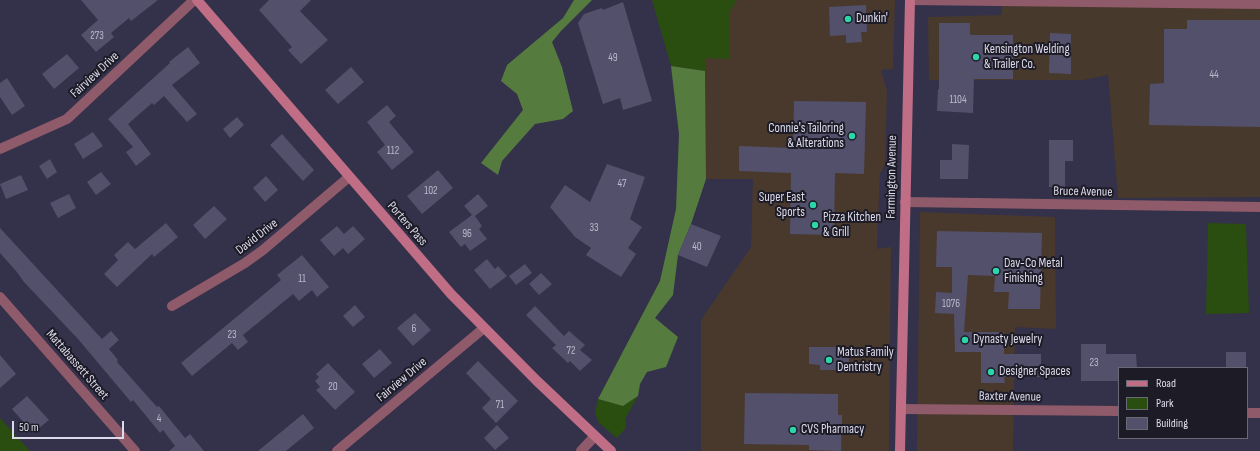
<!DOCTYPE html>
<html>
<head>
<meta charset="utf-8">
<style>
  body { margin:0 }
  #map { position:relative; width:1260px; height:451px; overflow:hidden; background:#34314a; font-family:"Sofia Sans Condensed",sans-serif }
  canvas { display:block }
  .legend { position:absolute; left:1118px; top:367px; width:130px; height:72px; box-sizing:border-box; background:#1c1b26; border:1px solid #696875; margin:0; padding:5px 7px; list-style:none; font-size:12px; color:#dddbeb }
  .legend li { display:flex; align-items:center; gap:8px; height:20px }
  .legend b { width:20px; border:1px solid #696875 }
  .scale { position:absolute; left:12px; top:421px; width:112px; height:18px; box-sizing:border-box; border:2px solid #dddbeb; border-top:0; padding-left:5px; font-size:12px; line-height:14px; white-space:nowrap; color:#dddbeb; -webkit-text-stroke:3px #1c1b26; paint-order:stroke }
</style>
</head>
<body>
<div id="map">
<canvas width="1260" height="451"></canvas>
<ul class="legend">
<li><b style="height:5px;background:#c06d86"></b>Road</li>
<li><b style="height:11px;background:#294e0f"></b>Park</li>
<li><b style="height:11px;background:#53506b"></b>Building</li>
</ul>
<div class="scale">50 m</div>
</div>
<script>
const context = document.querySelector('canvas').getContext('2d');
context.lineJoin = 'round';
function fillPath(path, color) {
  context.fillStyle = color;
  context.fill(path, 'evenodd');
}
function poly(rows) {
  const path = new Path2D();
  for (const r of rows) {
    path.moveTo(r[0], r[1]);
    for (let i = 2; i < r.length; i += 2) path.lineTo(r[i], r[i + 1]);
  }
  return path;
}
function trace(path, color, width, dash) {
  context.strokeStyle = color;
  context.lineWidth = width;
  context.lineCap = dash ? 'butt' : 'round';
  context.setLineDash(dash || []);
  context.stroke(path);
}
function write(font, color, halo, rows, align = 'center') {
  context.font = font + ' "Sofia Sans Condensed",sans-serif';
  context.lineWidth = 4;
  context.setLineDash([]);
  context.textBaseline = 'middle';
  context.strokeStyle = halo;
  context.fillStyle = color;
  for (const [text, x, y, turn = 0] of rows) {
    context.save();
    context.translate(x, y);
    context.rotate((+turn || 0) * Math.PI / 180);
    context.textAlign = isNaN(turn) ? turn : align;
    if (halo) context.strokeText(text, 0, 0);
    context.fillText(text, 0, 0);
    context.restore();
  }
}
fillPath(poly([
  [737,0,895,0,893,69,881,70,887,91,885,164,880,174,877,244,878,249,891,247,889,451,701,451,701,320,751,247,753,179,706,179,705,58,729,58,729,13],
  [920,212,1055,217,1056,329,1015,327,1013,451,917,451]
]), '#49392d');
fillPath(poly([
  [1002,0,1260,0,1260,197,1118,198,1108,75,1083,80,929,80,928,17,1002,15]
]), '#48392d');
fillPath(poly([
  [652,0,737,0,729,13,730,59,705,58,705,71,671,66],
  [1208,223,1246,224,1249,313,1206,314],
  [638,396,625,419,626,428,617,438,599,423,595,413,598,399,623,406],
  [0,418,30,451,0,451]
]), '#294e0f');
fillPath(poly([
  [574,0,592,0,561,31,552,42,562,67,573,111,563,119,535,124,502,161,498,175,481,163,523,110,517,94,501,81,507,65,563,18],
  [671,66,705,71,706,179,691,224,678,255,673,295,655,318,678,337,666,367,647,372,640,384,638,396,623,406,598,399,660,281,676,209,679,134]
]), '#557c3e');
fillPath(poly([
  [81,0,158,0,131,21,129,18,111,33,114,37,96,52,81,35,98,20],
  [269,0,311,0,300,11,328,40,301,64,288,50,292,47,259,10],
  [623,2,652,101,623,110,620,98,603,104,578,23,584,14,602,8,603,10],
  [866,5,867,32,861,32,862,42,846,43,846,35,830,36,829,7],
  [1187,20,1260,20,1260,127,1149,125,1150,84,1164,83,1164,29,1187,29],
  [939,23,970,23,970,35,1013,35,1013,79,974,79,973,113,937,111,938,89,939,89],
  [1050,33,1071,34,1071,74,1049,73],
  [188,47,200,63,172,85,197,114,187,122,164,96,154,105,152,103,128,124,151,154,136,166,126,152,133,147,108,119,170,63,169,62],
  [67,54,79,68,54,89,42,74],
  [351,67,364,82,338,104,325,90],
  [7,78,25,106,12,115,0,97,0,83],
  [794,101,866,102,864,174,835,173,834,235,790,234,791,173,739,171,739,146,793,148],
  [387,105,396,116,389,122,414,152,392,170,377,152,385,145,367,122],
  [237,117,244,125,230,138,223,129],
  [93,132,103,146,83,159,74,144],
  [282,134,314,170,303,181,270,145],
  [1049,140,1073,140,1073,161,1065,161,1065,187,1049,187],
  [952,144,969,145,968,179,940,179,940,160,952,160],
  [50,159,57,172,47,179,39,166],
  [607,164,645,177,630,219,642,227,628,248,636,254,621,277,586,255,591,248,575,237,550,207,565,185,590,202],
  [438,170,453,188,422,214,407,196],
  [101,172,111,184,96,195,87,182],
  [21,175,28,190,6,199,0,184],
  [266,176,278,190,265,202,253,188],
  [69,194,76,208,58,218,50,203],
  [478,194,488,206,475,216,482,226,479,229,487,239,470,251,465,244,461,247,449,232,472,215,464,206],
  [214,206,227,219,205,239,193,225],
  [166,223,178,237,154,257,152,254,117,287,104,274,118,260,114,255,128,242,135,249],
  [691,224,721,236,707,267,678,255],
  [337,226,344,234,353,226,365,239,348,254,343,248,334,256,320,240],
  [0,228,102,339,111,331,119,340,109,349,118,360,117,362,157,407,159,406,185,438,190,434,204,451,169,451,175,446,163,430,160,433,133,400,131,402,78,339,24,282,16,271,0,253],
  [937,231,1042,233,1040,309,1008,309,1009,292,994,292,995,276,968,275,964,332,1004,332,1004,354,1041,354,1041,377,1004,377,1005,383,981,383,981,352,955,352,954,314,935,313,936,292,952,293,952,267,936,267],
  [302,255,329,287,317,297,312,290,299,301,293,294,243,335,248,342,238,350,232,343,192,376,181,363,281,280,277,275],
  [487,259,495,269,498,266,507,276,490,289,474,270],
  [525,264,532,273,516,285,509,276],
  [541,273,552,284,539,295,529,284],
  [355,305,365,317,353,327,343,316],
  [535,306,564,336,569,331,585,345,580,350,592,360,580,371,570,361,568,363,552,348,556,345,526,315],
  [415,313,431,330,413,346,397,328],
  [1081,344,1106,344,1106,354,1136,354,1137,368,1119,368,1119,381,1081,381],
  [809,347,840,347,840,356,849,356,849,370,820,370,820,365,809,364],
  [380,349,392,363,374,378,362,364],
  [1226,352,1246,352,1246,368,1226,368],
  [0,355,16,374,0,388],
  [478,361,518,401,496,423,482,408,491,399,466,373],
  [328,363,355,392,335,410,316,390,320,387,315,381,319,377,316,374],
  [745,393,838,394,838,415,842,415,841,451,809,450,809,445,744,444],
  [27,396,49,420,33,433,12,409],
  [303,414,314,428,286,451,258,451],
  [497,425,509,438,495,450,484,438]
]), '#53506b');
trace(poly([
  [910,0,1260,4],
  [0,149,67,119,194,0],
  [905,202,1260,207],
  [0,297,135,451],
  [172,306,245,263,263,250,349,177],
  [901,409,1119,411],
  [1247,413,1260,413],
  [337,451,484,328],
  [581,451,595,436]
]), '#8f5a69', 10);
trace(poly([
  [197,0,451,294,537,381,611,451],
  [900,451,910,0]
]), '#c06d86', 10);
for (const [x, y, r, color] of [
  [848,19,4,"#2dd5ab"],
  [976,57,4,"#2dd5ab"],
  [852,136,4,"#2dd5ab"],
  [813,205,4,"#2dd5ab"],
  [815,225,4,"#2dd5ab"],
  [996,271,4,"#2dd5ab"],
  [965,340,4,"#2dd5ab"],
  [829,360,4,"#2dd5ab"],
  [991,372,4,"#2dd5ab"],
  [793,430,4,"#2dd5ab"]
]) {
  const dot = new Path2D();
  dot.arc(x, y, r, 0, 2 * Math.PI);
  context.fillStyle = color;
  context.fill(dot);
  trace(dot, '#1c1b26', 1.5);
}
write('11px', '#bab8cb', null, [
  ["273",97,36],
  ["49",613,58],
  ["44",1214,75],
  ["1104",958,100],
  ["112",393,151],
  ["47",622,184],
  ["102",431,191],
  ["33",594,228],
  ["96",467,234],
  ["40",697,247],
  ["11",302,279],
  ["1076",951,304],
  ["6",414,329],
  ["23",232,335],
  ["72",571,351],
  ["23",1094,363],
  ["20",333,387],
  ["71",500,405],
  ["4",159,419]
]);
write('13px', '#dddbeb', '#1c1b26', [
  ["Dunkin'",856,19],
  ["Kensington Welding",984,50],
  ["& Trailer Co.",984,65],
  ["Connie's Tailoring",844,129,"right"],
  ["& Alterations",844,144,"right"],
  ["Super East",805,198,"right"],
  ["Sports",805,213,"right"],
  ["Pizza Kitchen",823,218],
  ["& Grill",823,233],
  ["Dav-Co Metal",1004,264],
  ["Finishing",1004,279],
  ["Dynasty Jewelry",973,340],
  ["Matus Family",837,353],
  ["Dentristry",837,368],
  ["Designer Spaces",999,372],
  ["CVS Pharmacy",801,430]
], 'left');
write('13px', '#dddbeb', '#1c1b26', [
  ["Fairview Drive",95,75,-43],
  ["Farmington Avenue",892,177,-89],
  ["Bruce Avenue",1083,192,1],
  ["Porters Pass",407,224,49],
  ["David Drive",257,237,-38],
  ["Mattabassett Street",77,365,49],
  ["Fairview Drive",402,380,-40],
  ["Baxter Avenue",1010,397,1]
]);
</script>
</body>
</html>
